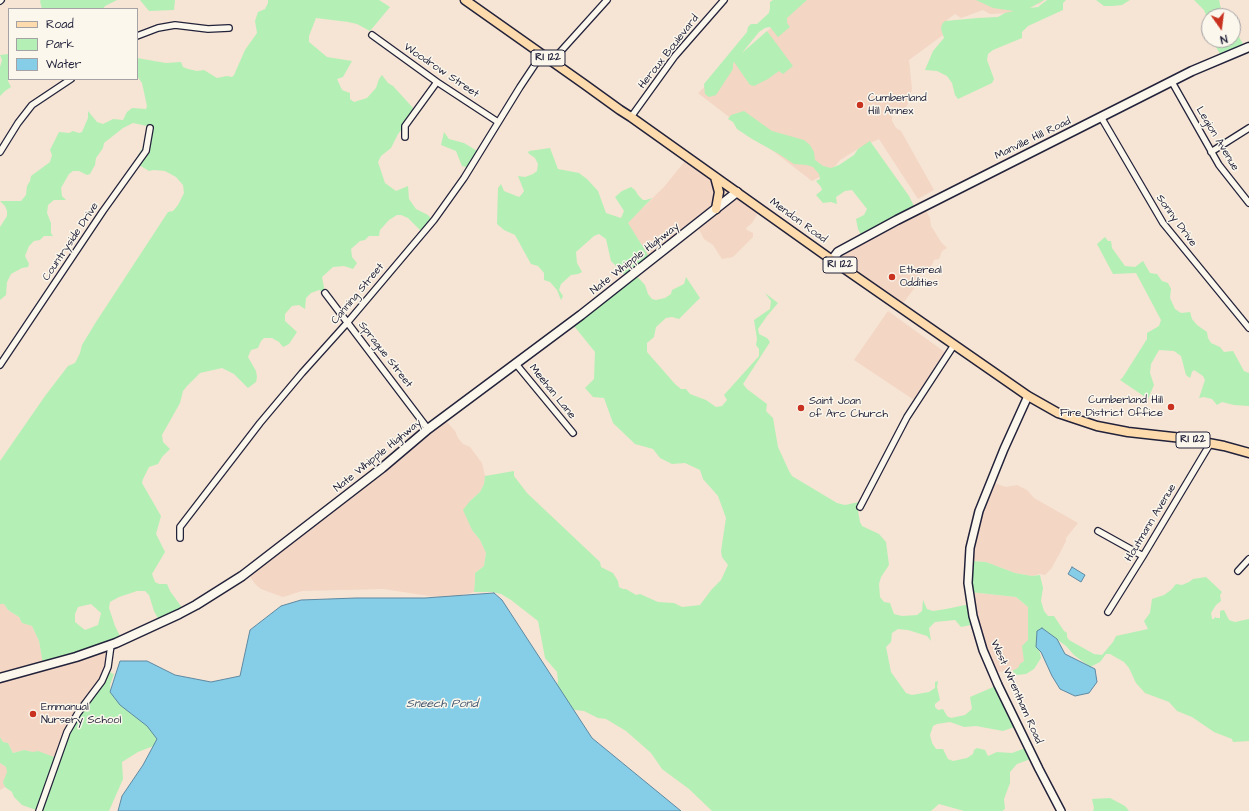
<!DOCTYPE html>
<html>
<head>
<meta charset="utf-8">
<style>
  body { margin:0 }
  #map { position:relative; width:1249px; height:811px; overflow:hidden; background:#f6e4d4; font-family:"Architects Daughter",sans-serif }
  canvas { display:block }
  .legend { position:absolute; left:8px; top:8px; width:130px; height:72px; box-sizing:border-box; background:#fbf7ec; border:1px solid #a4a2a5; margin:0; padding:5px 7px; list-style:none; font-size:12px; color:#22223b }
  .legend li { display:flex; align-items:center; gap:8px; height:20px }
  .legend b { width:20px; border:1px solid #a4a2a5 }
  .north { position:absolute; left:1201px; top:8px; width:40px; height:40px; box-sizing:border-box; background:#fbf7ec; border:1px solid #a4a2a5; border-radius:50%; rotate:166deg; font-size:11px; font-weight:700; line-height:16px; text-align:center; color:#22223b }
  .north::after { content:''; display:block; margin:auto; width:14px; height:18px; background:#c8321e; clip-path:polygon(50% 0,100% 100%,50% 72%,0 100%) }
</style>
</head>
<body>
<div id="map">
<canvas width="1249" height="811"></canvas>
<ul class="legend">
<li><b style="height:5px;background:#fedbac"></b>Road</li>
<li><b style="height:11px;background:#b4f0b5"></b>Park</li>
<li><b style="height:11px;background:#86cde7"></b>Water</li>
</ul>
<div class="north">N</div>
</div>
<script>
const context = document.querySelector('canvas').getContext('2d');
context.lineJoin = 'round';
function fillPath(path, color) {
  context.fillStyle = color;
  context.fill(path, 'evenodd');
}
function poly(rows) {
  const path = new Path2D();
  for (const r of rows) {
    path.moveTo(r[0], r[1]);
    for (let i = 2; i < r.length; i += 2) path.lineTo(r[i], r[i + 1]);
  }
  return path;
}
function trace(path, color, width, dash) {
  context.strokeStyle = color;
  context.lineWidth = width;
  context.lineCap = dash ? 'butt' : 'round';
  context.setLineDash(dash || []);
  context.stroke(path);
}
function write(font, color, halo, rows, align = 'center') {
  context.font = font + ' "Architects Daughter",sans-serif';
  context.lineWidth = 3;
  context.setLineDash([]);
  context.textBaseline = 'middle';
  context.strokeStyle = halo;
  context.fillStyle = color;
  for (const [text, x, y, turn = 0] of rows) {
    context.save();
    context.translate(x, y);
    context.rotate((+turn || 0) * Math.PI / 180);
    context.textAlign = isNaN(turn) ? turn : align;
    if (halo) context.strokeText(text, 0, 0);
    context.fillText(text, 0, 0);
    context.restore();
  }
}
fillPath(poly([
  [802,0,1044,0,1041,3,1011,13,990,14,983,10,961,18,955,14,947,20,943,35,909,60,912,89,907,106,892,116,892,121,896,128,901,131,934,190,918,199,879,139,861,147,840,160,836,165,827,173,812,181,698,93],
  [689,156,761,208,752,223,746,228,747,230,753,233,753,237,733,257,722,259,713,245,704,239,696,224,650,258,627,223,664,187],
  [923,205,930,218,931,226,941,242,947,248,942,251,939,259,934,260,932,265,919,276,916,286,901,306,832,257],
  [888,311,946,353,914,400,854,360],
  [446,421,455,431,458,438,463,444,470,447,482,463,485,476,484,484,480,492,470,501,472,530,480,540,486,553,484,566,475,573,475,581,474,592,448,599,384,589,302,591,283,597,261,589,255,584,246,570,373,473],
  [991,482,1006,487,1017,485,1027,490,1034,498,1078,523,1066,538,1066,541,1061,551,1051,569,1045,575,1040,574,1032,576,1015,573,986,562,972,561,975,530],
  [970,592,1016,597,1028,607,1028,640,1024,661,1018,669,1012,671,993,672,984,651],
  [0,604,4,604,8,610,19,617,22,623,32,626,39,641,43,664,109,644,109,668,57,758,24,750,13,753,8,743,3,742,0,737],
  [0,763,6,767,8,772,3,782,5,787,0,790]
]), '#f3d6c4');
fillPath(poly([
  [41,0,117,0,105,6,103,9,42,9,40,1],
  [140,0,175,0,174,10,149,11],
  [268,0,379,0,390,7,370,31,357,24,348,22,316,18,309,36,309,42,327,57,352,61,343,77,337,79,342,90,350,93,350,99,354,102,367,98,376,88,379,79,382,75,388,83,393,86,414,109,413,116,398,134,391,148,381,156,378,162,385,183,396,191,408,186,409,199,416,209,428,215,433,221,422,232,408,218,401,215,397,215,389,220,380,230,379,236,369,236,365,240,360,241,351,249,352,257,357,263,353,269,344,266,333,267,322,277,325,293,319,290,311,293,306,298,305,309,299,305,292,306,285,314,285,321,297,332,289,344,283,347,279,342,272,338,264,338,261,341,258,348,251,350,248,357,256,371,257,377,256,382,248,388,234,374,222,368,200,373,187,386,183,391,180,403,162,435,163,442,170,449,162,457,158,464,149,467,143,479,142,483,161,516,156,534,165,552,152,574,155,582,159,584,167,584,170,591,183,609,159,620,154,611,149,595,145,591,137,591,119,597,110,602,109,608,115,626,121,638,43,664,39,641,32,626,22,623,19,617,8,610,4,604,0,604,0,461,45,396,68,366,75,363,80,353,82,345,96,322,168,212,173,211,178,205,184,193,183,185,176,177,165,171,154,170,149,171,134,162,143,147,147,126,133,123,123,128,104,143,103,148,96,158,95,165,90,174,87,175,79,171,73,171,69,174,61,188,62,196,66,200,54,200,48,205,47,213,51,223,51,233,53,236,44,236,40,240,34,241,29,246,25,256,29,264,28,267,22,268,11,274,7,282,6,295,0,300,0,227,7,216,7,211,5,206,0,201,21,201,26,195,27,186,30,181,31,176,50,162,52,155,50,150,59,132,69,133,73,131,79,133,82,132,88,118,88,111,97,122,103,124,113,119,123,120,127,112,132,108,146,109,147,106,142,83,137,76,137,58,166,63,181,62,183,67,188,69,197,71,204,70,217,78,227,76,232,77,234,75,245,50,257,33,255,21,258,12,265,9,268,3],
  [91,604,101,613,98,625,85,630,75,622,75,614,78,607],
  [773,0,807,0,787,18,787,23,790,27,778,37,770,27,765,28,759,32,742,53,767,31,793,66,783,74,779,71,768,79,754,86,750,85,734,62,733,64,733,69,716,95,709,97,705,94,704,84,747,32,748,27,751,24,757,24,769,13,770,8,770,2],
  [976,0,1044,0,1030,8,1038,7,1047,0,1066,0,1063,3,1063,10,1028,26,1022,32,1022,38,993,50,988,54,987,60,994,79,992,83,958,99,955,95,952,83,947,76,937,71,925,70,933,51,944,38,941,29,942,24,945,21,978,18,998,17,1005,13,1014,11,993,8],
  [1096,0,1130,0,1122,5,1112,6,1104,6],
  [1194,0,1219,0,1221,9,1226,16,1209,16,1209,22,1204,10],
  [1233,26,1244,46,1221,56,1215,45,1215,40,1233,40],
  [9,54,8,81,11,87,5,91,0,96,0,67,2,60,0,55],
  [744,111,772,131,804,140,810,145,814,152,815,160,823,166,831,168,839,165,854,155,858,149,870,141,909,196,915,208,861,235,858,229,856,219,864,215,867,209,852,190,845,191,836,197,837,204,831,202,823,203,816,195,822,190,821,187,816,181,820,179,819,174,813,167,807,165,794,164,779,154,752,139,737,129,733,122,728,119,731,115],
  [444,132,449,139,464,143,479,152,469,168,462,166,456,151,441,145],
  [550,148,558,169,579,173,587,179,598,191,606,213,621,218,624,211,615,197,622,191,631,187,635,190,638,195,643,200,646,200,652,198,628,223,650,258,633,272,645,285,648,294,652,299,656,300,665,298,671,294,672,290,684,284,686,277,700,298,679,319,672,317,666,318,656,327,654,337,647,343,647,352,675,384,681,389,686,389,690,394,706,400,716,407,722,406,727,400,724,395,759,356,759,349,756,345,757,339,754,320,770,309,771,301,765,293,778,303,767,316,758,329,759,334,767,338,770,342,743,384,747,389,767,404,766,411,773,418,778,447,789,471,792,476,837,503,845,505,863,501,858,511,860,522,862,526,879,534,886,542,889,565,881,577,879,584,880,597,884,602,890,603,894,614,902,616,917,615,922,611,923,600,927,609,933,611,946,609,970,604,975,624,961,627,955,620,935,622,929,628,931,641,927,636,908,630,898,629,892,633,891,642,886,647,891,672,906,693,912,695,929,692,935,688,935,682,938,681,937,687,940,700,935,704,935,707,938,710,943,709,947,716,951,718,965,715,972,709,970,697,998,685,1017,726,1003,731,976,726,964,727,950,722,937,724,933,726,930,735,932,743,936,749,943,749,948,759,953,761,967,758,973,754,974,750,977,748,985,750,988,756,997,752,1012,753,1028,747,1033,758,1017,764,1010,772,1010,783,1004,799,1005,809,1002,811,964,811,939,804,931,811,712,811,689,789,662,769,651,753,626,731,606,719,598,718,584,711,567,709,556,690,558,681,557,672,545,658,538,621,511,600,501,594,492,592,474,592,475,581,475,573,484,566,486,553,480,540,472,530,463,510,470,501,480,492,484,484,485,476,514,471,514,476,527,493,600,562,601,567,613,573,618,581,619,587,623,589,626,589,636,595,640,594,658,602,674,603,682,607,700,605,712,589,721,580,728,565,722,557,721,551,726,518,718,496,703,479,700,470,685,463,672,464,660,458,653,449,635,444,613,423,604,398,593,397,585,388,594,379,595,352,570,321,626,276,611,261,606,239,599,234,594,236,576,252,577,263,582,272,578,274,571,275,561,284,559,290,563,296,561,300,557,290,550,282,544,280,544,273,538,266,531,264,515,235,504,230,497,224,498,188,501,184,504,191,519,197,522,194,524,191,518,176,525,177,533,174,537,171,538,164,535,158,528,153,529,151],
  [1105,237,1108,241,1111,241,1112,248,1125,266,1135,267,1143,261,1150,273,1157,274,1162,281,1168,283,1171,289,1170,298,1175,309,1181,313,1190,312,1192,319,1197,325,1207,332,1208,338,1211,343,1220,347,1224,352,1233,351,1244,371,1249,373,1249,406,1234,405,1222,402,1217,405,1212,399,1204,397,1199,398,1205,380,1203,376,1194,370,1192,372,1190,378,1186,375,1181,356,1174,351,1159,350,1151,364,1150,373,1154,385,1148,399,1120,380,1123,377,1147,339,1147,333,1159,326,1161,320,1136,273,1113,274,1097,244],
  [972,561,986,562,1015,573,1032,576,1040,575,1043,588,1041,601,1044,611,1048,616,1054,616,1064,631,1067,633,1067,637,1069,640,1094,654,1102,655,1113,642,1116,636,1148,629,1144,621,1150,613,1152,599,1164,595,1171,590,1176,584,1182,585,1189,582,1193,579,1206,577,1222,592,1220,595,1221,601,1216,605,1211,613,1212,619,1214,619,1215,617,1217,618,1220,618,1220,611,1224,610,1229,620,1235,622,1249,619,1249,741,1233,742,1232,739,1214,732,1192,717,1177,711,1169,702,1145,693,1136,683,1129,668,1124,662,1110,654,1106,654,1100,662,1090,667,1074,655,1066,646,1051,635,1037,642,1041,658,1034,669,1026,674,1017,675,1012,671,1018,668,1020,664,1024,661,1022,646,1028,640,1028,607,1016,597,970,592],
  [109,668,111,673,114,674,110,685,111,693,147,718,159,740,156,745,138,752,122,762,123,779,109,811,39,811,22,805,14,797,12,792,5,787,3,782,7,772,6,767,0,763,0,737,3,742,8,743,13,753,24,750,33,752,38,751,57,758,69,729],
  [1110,798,1125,806,1129,811,1093,811,1094,808,1092,799]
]), '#b4f0b5');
const water = poly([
  [1072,567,1085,575,1081,582,1068,574,1072,567],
  [494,593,502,600,592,738,681,811,118,811,122,796,143,765,157,739,147,726,120,705,110,692,120,661,147,661,175,675,211,682,240,676,250,630,281,606,301,600,356,598,425,598,494,593],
  [1042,628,1057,639,1065,654,1095,669,1097,682,1089,693,1075,696,1060,689,1052,676,1041,652,1036,647,1037,631,1042,628]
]);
fillPath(water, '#86cde7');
trace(water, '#5e89a2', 1);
const minor = poly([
  [0,1,1,0],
  [372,35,437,82,498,122],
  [137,36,158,28,175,25,208,29,229,28],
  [552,61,607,0],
  [1172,82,1219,165,1249,203],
  [631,117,675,56,724,0],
  [1101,117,1163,223,1249,328],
  [405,137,405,126,437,82],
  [0,152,18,123,32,105,71,79],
  [1211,152,1249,128],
  [325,293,428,429],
  [516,364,573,433],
  [0,365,103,211,146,151,150,128],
  [860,507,907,417,954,345],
  [1098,531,1143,556],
  [180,538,180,527,260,423,302,373,347,323,434,220,464,178,520,87,542,54],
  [1238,571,1249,559],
  [1108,612,1143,556,1210,444],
  [39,811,67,732,78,713,102,681,108,667,111,645]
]);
const tertiary = poly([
  [1028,396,1004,449,979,511,970,548,968,583,973,616,983,650,998,685,1039,769,1061,811]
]);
const secondary = poly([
  [832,260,838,252,897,220,1192,71,1249,47],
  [0,678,76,657,116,643,179,614,196,605,242,576,382,468,428,429,581,315,737,192]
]);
const primary = poly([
  [465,0,584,84,620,110,631,117,832,260,1028,396,1058,413,1097,426,1128,432,1182,438,1224,446,1249,453],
  [715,177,719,192,716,209]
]);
trace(minor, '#22223b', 8);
trace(tertiary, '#22223b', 10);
trace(secondary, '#22223b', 11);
trace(primary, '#22223b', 11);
trace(minor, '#fbf7ec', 5.5);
trace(tertiary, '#fbf7ec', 7);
trace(secondary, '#fbf7ec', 8);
trace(primary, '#fedbac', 8);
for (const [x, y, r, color] of [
  [860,105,4,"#c8321e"],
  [892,277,4,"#c8321e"],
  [1171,407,4,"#c8321e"],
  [801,408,4,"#c8321e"],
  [33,714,4,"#c8321e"]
]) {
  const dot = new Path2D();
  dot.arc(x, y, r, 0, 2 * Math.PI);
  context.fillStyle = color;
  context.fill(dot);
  trace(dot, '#fbf7ec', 1.5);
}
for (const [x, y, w] of [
  [548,58,34],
  [840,265,34],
  [1193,440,34]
]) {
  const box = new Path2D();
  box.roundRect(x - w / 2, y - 8, w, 16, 3);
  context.fillStyle = '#fbf7ec';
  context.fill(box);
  trace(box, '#22223b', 1);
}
write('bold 10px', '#22223b', null, [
  ["RI 122",548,58],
  ["RI 122",840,265],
  ["RI 122",1193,440]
]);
write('11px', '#22223b', '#fbf7ec', [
  ["Heroux Boulevard",669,52,-52],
  ["Woodrow Street",441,71,34],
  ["Manville Hill Road",1033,139,-26],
  ["Legion Avenue",1217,139,59],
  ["Mendon Road",798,221,36],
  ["Sonny Drive",1176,221,54],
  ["Countryside Drive",71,242,-56],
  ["Nate Whipple Highway",635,259,-38],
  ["Canning Street",358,294,-50],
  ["Sprague Street",385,355,52],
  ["Meehan Lane",552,392,51],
  ["Nate Whipple Highway",378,456,-39],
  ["Houtmann Avenue",1151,523,-59],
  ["West Wrentham Road",1016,692,66]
]);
write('11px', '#22223b', '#fbf7ec', [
  ["Cumberland",868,99],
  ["Hill Annex",868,112],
  ["Ethereal",900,271],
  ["Oddities",900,284],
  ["Cumberland Hill",1163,401,"right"],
  ["Fire District Office",1163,414,"right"],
  ["Saint Joan",809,402],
  ["of Arc Church",809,415],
  ["Emmanual",41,708],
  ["Nursery School",41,721]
], 'left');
write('italic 12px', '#40556f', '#fbf7ec', [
  ["Sneech Pond",442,704]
]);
</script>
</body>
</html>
